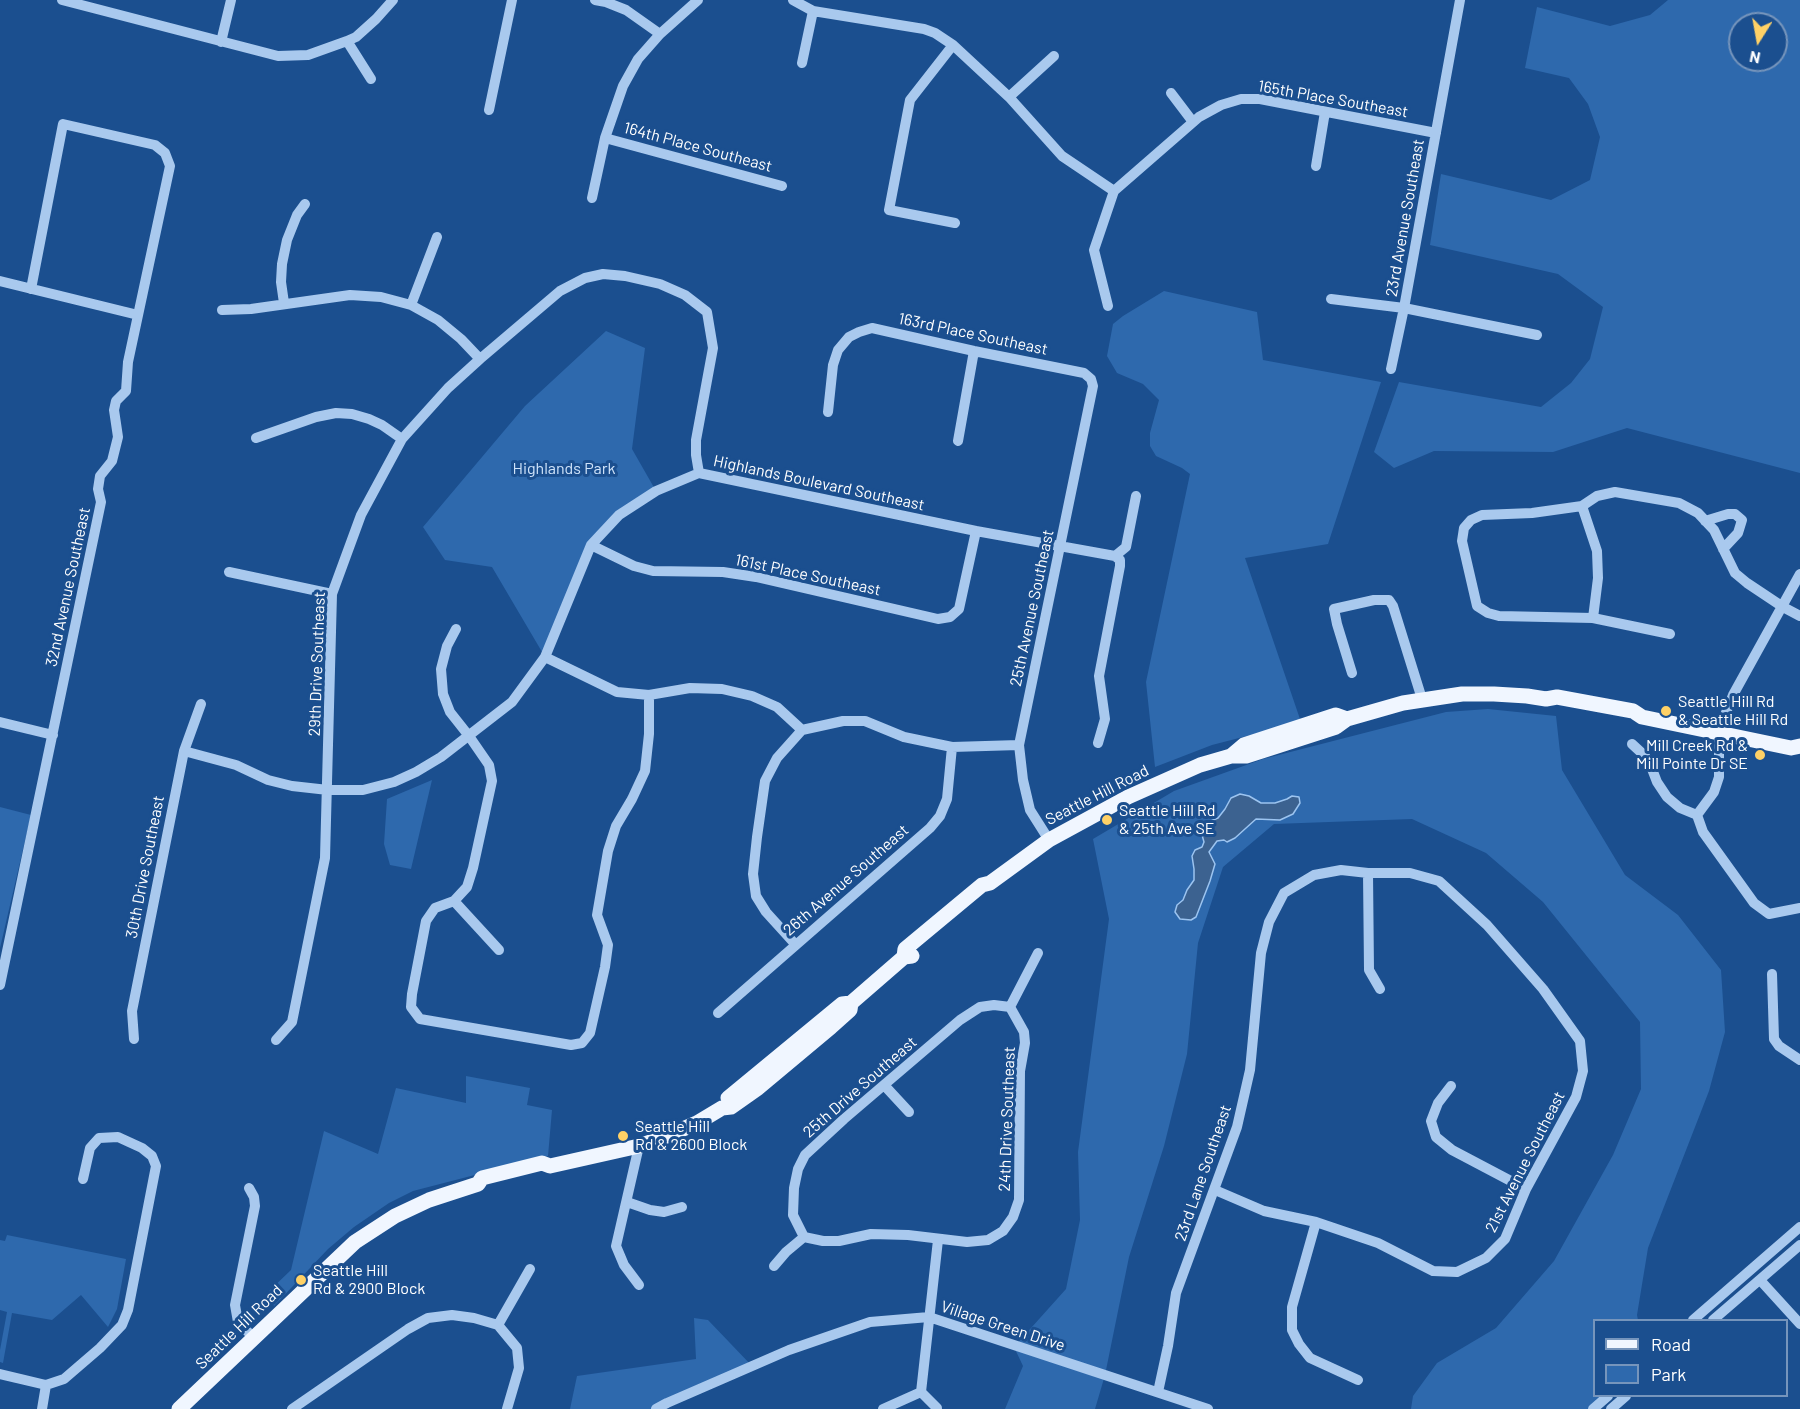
<!DOCTYPE html>
<html>
<head>
<meta charset="utf-8">
<style>
  body { margin:0 }
  #map { position:relative; width:1800px; height:1409px; overflow:hidden; background:#1b4f8f; font-family:Barlow,sans-serif }
  canvas { display:block }
  .legend { position:absolute; left:1593px; top:1319px; width:195px; height:78px; box-sizing:border-box; background:#1b4f8f; border:2px solid #7695bc; margin:0; padding:8px 10px; list-style:none; font-size:18px; color:#fff }
  .legend li { display:flex; align-items:center; gap:12px; height:30px }
  .legend b { width:30px; border:2px solid #7695bc }
  .north { position:absolute; left:1728px; top:12px; width:60px; height:60px; box-sizing:border-box; background:#1b4f8f; border:2px solid #7695bc; border-radius:50%; rotate:191deg; font-size:16px; font-weight:700; line-height:24px; text-align:center; color:#fff }
  .north::after { content:''; display:block; margin:auto; width:21px; height:27px; background:#ffd166; clip-path:polygon(50% 0,100% 100%,50% 72%,0 100%) }
</style>
</head>
<body>
<div id="map">
<canvas width="1800" height="1409"></canvas>
<ul class="legend">
<li><b style="height:8px;background:#f0f6ff"></b>Road</li>
<li><b style="height:16px;background:#2e69ad"></b>Park</li>
</ul>
<div class="north">N</div>
</div>
<script>
const context = document.querySelector('canvas').getContext('2d');
context.lineJoin = 'round';
function fillPath(path, color) {
  context.fillStyle = color;
  context.fill(path, 'evenodd');
}
function poly(rows) {
  const path = new Path2D();
  for (const r of rows) {
    path.moveTo(r[0], r[1]);
    for (let i = 2; i < r.length; i += 2) path.lineTo(r[i], r[i + 1]);
  }
  return path;
}
function trace(path, color, width, dash) {
  context.strokeStyle = color;
  context.lineWidth = width;
  context.lineCap = dash ? 'butt' : 'round';
  context.setLineDash(dash || []);
  context.stroke(path);
}
function write(font, color, halo, rows, align = 'center') {
  context.font = font + ' Barlow,sans-serif';
  context.lineWidth = 6;
  context.setLineDash([]);
  context.textBaseline = 'middle';
  context.strokeStyle = halo;
  context.fillStyle = color;
  for (const [text, x, y, turn = 0] of rows) {
    context.save();
    context.translate(x, y);
    context.rotate((+turn || 0) * Math.PI / 180);
    context.textAlign = isNaN(turn) ? turn : align;
    if (halo) context.strokeText(text, 0, 0);
    context.fillText(text, 0, 0);
    context.restore();
  }
}
fillPath(poly([
  [1668,0,1800,0,1800,473,1627,428,1553,452,1434,451,1394,468,1374,452,1399,382,1541,407,1571,383,1590,359,1603,307,1558,274,1430,245,1441,174,1551,200,1590,180,1600,137,1588,104,1569,78,1525,68,1537,7,1610,26,1650,15],
  [1740,24,1776,24,1776,60,1740,60],
  [1164,291,1257,312,1263,360,1381,382,1328,544,1245,558,1301,722,1212,745,1155,767,1146,682,1190,474,1182,468,1156,456,1150,446,1150,433,1159,400,1143,384,1117,373,1107,356,1113,324,1123,316],
  [606,331,645,348,632,449,656,491,591,545,545,657,492,567,445,560,423,527,525,406],
  [1488,709,1556,716,1562,770,1625,875,1678,915,1721,970,1725,1032,1709,1091,1648,1248,1637,1315,1638,1320,1594,1320,1594,1396,1608,1396,1593,1409,1411,1409,1413,1396,1437,1363,1496,1328,1554,1261,1613,1155,1641,1089,1640,1022,1543,902,1486,853,1412,819,1274,824,1223,867,1198,943,1187,1054,1164,1146,1129,1257,1105,1375,1095,1409,1005,1409,1023,1366,1014,1347,1066,1289,1080,1220,1078,1152,1109,919,1093,839,1174,791,1263,759,1446,712],
  [432,780,411,869,390,865,384,844,387,799],
  [0,807,31,815,0,948],
  [466,1076,530,1088,527,1105,552,1110,548,1156,413,1191,389,1203,354,1227,328,1249,274,1306,268,1292,291,1270,324,1131,378,1154,396,1088,466,1103],
  [7,1235,126,1259,117,1309,108,1327,81,1295,52,1320,12,1313,3,1363,0,1362,0,1350,7,1312,0,1310,0,1240,5,1241],
  [694,1318,708,1320,752,1366,656,1409,570,1409,577,1376,696,1359]
]), '#2e69ad');
const water = poly([
  [1240,794,1249,796,1261,803,1275,803,1287,799,1292,796,1299,797,1300,803,1293,814,1280,820,1256,819,1235,838,1227,842,1224,840,1217,841,1209,852,1215,864,1210,881,1196,917,1191,920,1180,919,1175,912,1177,905,1183,900,1187,890,1194,880,1194,869,1192,856,1195,850,1202,847,1204,842,1200,828,1206,823,1218,818,1225,809,1231,798,1240,794]
]);
fillPath(water, '#3c6290');
trace(water, '#9cc4f0', 1.5);
trace(poly([
  [62,0,278,56,308,55,347,41,371,79],
  [595,0,606,2,626,10,660,34],
  [793,0,813,11,924,29,935,33,953,45,1009,97,1062,156,1114,191,1199,117,1221,105,1241,99,1260,99,1436,133],
  [347,41,356,37,376,19,393,0],
  [221,42,231,0],
  [953,45,910,100,889,210,955,223],
  [802,63,813,11],
  [1171,93,1193,122],
  [1009,97,1054,56],
  [489,110,512,0],
  [605,138,782,186],
  [1316,166,1325,112],
  [592,198,605,138,623,86,638,59,660,34,698,0],
  [0,281,138,315],
  [1331,299,1404,308,1537,335],
  [284,303,281,282,282,264,287,240,297,215,305,204],
  [411,305,437,237],
  [1108,306,1094,250,1114,191],
  [222,310,251,309,350,295,381,297,411,305,438,320,461,339,480,359],
  [1391,369,1404,308,1460,0],
  [828,412,833,365,838,350,849,337,859,332,872,328,974,351,1084,373,1091,379,1093,386,1019,745,1023,780,1030,810,1049,840],
  [256,438,316,417,336,413,352,414,369,419,382,425,402,439],
  [958,441,974,351],
  [1582,506,1597,551,1598,578,1593,618],
  [1705,521,1728,514,1735,514,1742,520,1738,533,1723,549],
  [591,545,634,566,653,571,723,572,756,577,938,619,950,617,959,609,976,531],
  [1115,556,1126,547,1136,496],
  [229,572,332,594],
  [456,629,447,646,441,669,443,694,450,712,469,736,489,765,492,781,473,868,467,887,454,901,435,908,426,921,412,994,411,1007,420,1019,571,1045,582,1043,590,1033,605,967,608,945,597,915,608,851,616,826,632,799,645,771,649,734,649,695],
  [1670,634,1593,618,1499,616,1488,613,1477,606,1462,541,1464,528,1471,520,1482,515,1532,513,1582,506,1597,496,1615,492,1679,503,1698,513,1714,530,1735,573,1747,583,1783,607,1800,616],
  [545,657,617,692,649,695,690,688,722,689,752,696,777,707,802,730],
  [1352,673,1337,624,1334,609,1374,600,1389,600,1393,606,1422,699],
  [0,722,53,735],
  [802,730,843,721,865,721,904,737,952,747,1019,745],
  [1632,744,1645,756,1652,769,1657,782,1667,797,1680,808,1697,815],
  [184,751,236,765,268,780,292,786,328,790,363,790,394,782,416,772,441,757,512,702,545,657,591,545,619,515,656,491,699,473,976,531,1115,556,1120,560,1120,566,1099,676,1105,719,1098,743],
  [1697,815,1714,792,1719,777,1719,734,1723,720,1733,695,1800,574],
  [1697,815,1703,832,1754,903,1769,914,1800,908],
  [1368,873,1369,970,1380,989],
  [454,901,499,950],
  [795,944,766,912,756,896,753,874,757,837,765,781,777,758,802,730],
  [1772,974,1774,1039,1779,1046,1800,1060],
  [0,985,101,502,98,489,100,476,112,461,118,437,114,410,116,401,126,391,128,362,170,166,165,153,155,145,63,124,31,289],
  [1010,1007,1038,953],
  [718,1013,930,828,940,816,947,799,952,747],
  [134,1039,132,1011,184,751,201,704],
  [276,1040,292,1022,325,858,332,594,361,515,402,439,448,388,480,359,560,291,585,278,603,274,625,276,660,284,685,295,707,312,713,348,696,440,696,455,699,473],
  [884,1085,909,1112],
  [1451,1086,1438,1103,1431,1121,1436,1137,1452,1150,1526,1189],
  [249,1188,254,1197,255,1206,235,1305,238,1322,254,1338],
  [627,1202,650,1210,664,1212,682,1207],
  [1316,1222,1292,1307,1292,1330,1299,1344,1310,1358,1358,1380],
  [804,1237,823,1241,839,1241,871,1234,908,1235,967,1242,988,1240,1003,1231,1013,1217,1019,1200,1020,1071,1025,1043,1024,1032,1010,1007],
  [804,1237,793,1215,794,1188,798,1169,805,1155,844,1119,960,1020,980,1007,994,1005,1010,1007],
  [774,1266,786,1252,804,1237],
  [1760,1280,1800,1324],
  [639,1285,624,1265,616,1246,639,1146],
  [1693,1320,1800,1227],
  [1713,1320,1800,1245],
  [0,1374,46,1385,64,1379,100,1348,122,1325,128,1310,156,1166,152,1156,142,1148,118,1137,99,1138,90,1148,83,1179],
  [921,1392,937,1408],
  [1158,1392,1168,1346,1176,1293,1237,1127,1250,1070,1261,953,1269,922,1284,893,1314,875,1341,870,1368,873,1410,873,1439,881,1487,925,1543,989,1580,1041,1583,1071,1576,1097,1526,1189,1505,1239,1486,1258,1457,1272,1433,1271,1378,1243,1316,1222,1264,1211,1215,1190],
  [42,1409,46,1385],
  [292,1409,408,1329,428,1318,452,1315,474,1318,498,1325],
  [507,1409,519,1368,517,1348,498,1325,530,1269],
  [656,1409,667,1403,789,1350,870,1322,929,1317,1208,1409],
  [883,1409,921,1392,938,1240],
  [1593,1409,1608,1396],
  [1611,1409,1626,1396]
]), '#a9c9ee', 10);
trace(poly([
  [1231,756,1244,745,1336,715,1347,719],
  [904,957,905,949,982,885,990,883,1049,840,1128,797,1200,765,1231,756,1246,756,1336,727,1347,719,1403,703,1462,694,1494,694,1527,696,1546,699,1557,697,1633,711,1642,717,1791,748,1800,746],
  [728,1098,842,1004,851,1003,904,957,912,956],
  [179,1409,355,1242,395,1216,429,1200,478,1184,482,1178,542,1163,550,1166,639,1146,664,1137,697,1123,722,1108,731,1107,758,1088,831,1027,850,1010,851,1003]
]), '#f0f6ff', 15);
for (const [x, y, r, color] of [
  [1666,711,6,"#ffd166"],
  [1760,755,6,"#ffd166"],
  [1107,820,6,"#ffd166"],
  [623,1136,6,"#ffd166"],
  [301,1280,6,"#ffd166"]
]) {
  const dot = new Path2D();
  dot.arc(x, y, r, 0, 2 * Math.PI);
  context.fillStyle = color;
  context.fill(dot);
  trace(dot, '#1b4f8f', 2);
}
write('16px', '#fff', '#1b4f8f', [
  ["165th Place Southeast",1333,99,10],
  ["164th Place Southeast",698,147,15],
  ["23rd Avenue Southeast",1405,218,-80],
  ["163rd Place Southeast",973,334,12],
  ["Highlands Boulevard Southeast",819,483,12],
  ["161st Place Southeast",808,575,12],
  ["32nd Avenue Southeast",68,587,-78],
  ["25th Avenue Southeast",1032,608,-78],
  ["29th Drive Southeast",317,664,-88],
  ["Seattle Hill Road",1097,795,-27],
  ["30th Drive Southeast",145,867,-79],
  ["26th Avenue Southeast",846,880,-41],
  ["25th Drive Southeast",860,1087,-41],
  ["24th Drive Southeast",1007,1119,-88],
  ["21st Avenue Southeast",1525,1162,-63],
  ["23rd Lane Southeast",1203,1173,-71],
  ["Village Green Drive",1003,1326,18],
  ["Seattle Hill Road",239,1327,-44]
]);
write('16px', '#cfe3fa', '#1b4f8f', [
  ["Highlands Park",564,469]
]);
write('16px', '#fff', '#1b4f8f', [
  ["Seattle Hill Rd",1678,702],
  ["& Seattle Hill Rd",1678,720],
  ["Mill Creek Rd &",1748,746,"right"],
  ["Mill Pointe Dr SE",1748,764,"right"],
  ["Seattle Hill Rd",1119,811],
  ["& 25th Ave SE",1119,829],
  ["Seattle Hill",635,1127],
  ["Rd & 2600 Block",635,1145],
  ["Seattle Hill",313,1271],
  ["Rd & 2900 Block",313,1289]
], 'left');
</script>
</body>
</html>
